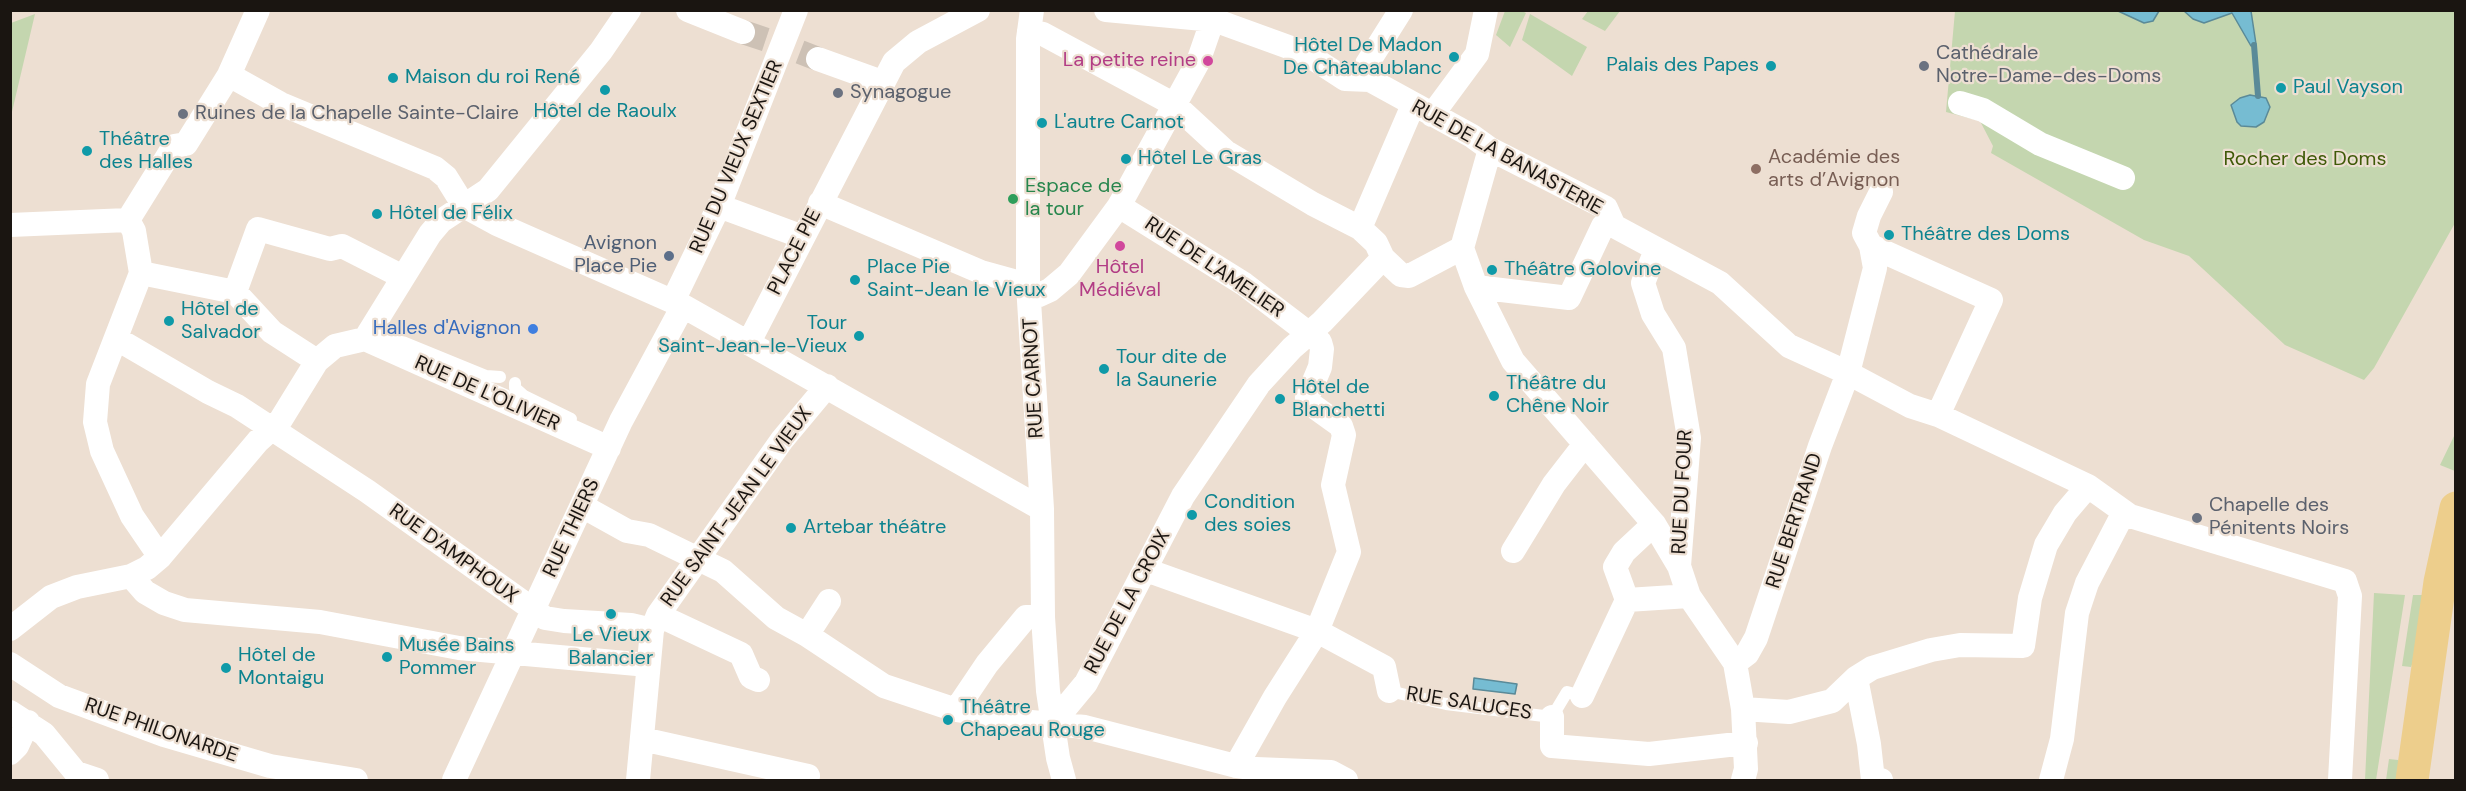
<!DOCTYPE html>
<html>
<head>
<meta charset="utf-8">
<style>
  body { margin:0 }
  #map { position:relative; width:2466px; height:791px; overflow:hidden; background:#eddfd2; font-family:"DM Sans",sans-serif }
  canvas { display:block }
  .frame { position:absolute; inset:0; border:12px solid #1a1511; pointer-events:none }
</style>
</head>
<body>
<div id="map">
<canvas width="2466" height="791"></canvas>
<div class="frame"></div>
</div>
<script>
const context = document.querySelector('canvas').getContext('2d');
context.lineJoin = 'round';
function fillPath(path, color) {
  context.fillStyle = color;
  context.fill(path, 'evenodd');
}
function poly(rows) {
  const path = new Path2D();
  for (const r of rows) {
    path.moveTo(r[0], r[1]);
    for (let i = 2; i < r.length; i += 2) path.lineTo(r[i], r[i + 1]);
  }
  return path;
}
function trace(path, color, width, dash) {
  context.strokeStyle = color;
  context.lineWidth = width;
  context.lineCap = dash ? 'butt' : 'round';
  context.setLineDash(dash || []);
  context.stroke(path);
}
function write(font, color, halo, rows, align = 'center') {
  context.font = font + ' "DM Sans",sans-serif';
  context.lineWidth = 4.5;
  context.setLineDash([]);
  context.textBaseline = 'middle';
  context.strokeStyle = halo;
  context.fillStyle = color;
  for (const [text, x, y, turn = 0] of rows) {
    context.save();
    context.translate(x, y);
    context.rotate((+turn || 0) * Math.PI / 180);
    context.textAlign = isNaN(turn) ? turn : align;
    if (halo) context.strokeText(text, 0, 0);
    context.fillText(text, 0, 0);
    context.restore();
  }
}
fillPath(poly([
  [1505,11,1522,11,1526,13,1510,47,1496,35],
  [1588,11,1588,10,1620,11,1605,31,1582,19],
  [1955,11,2455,11,2455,223,2374,368,2364,380,2285,345,2189,256,2144,240,1991,153,1993,146,1980,121,1946,112],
  [35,14,11,116,11,23],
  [1530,14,1587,47,1572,76,1522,40],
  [2455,434,2455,471,2440,465],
  [2374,593,2405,595,2376,780,2365,780],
  [2413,595,2424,595,2425,636,2411,667,2402,666],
  [2389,759,2398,760,2401,780,2386,780]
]), '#c4d6af');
const water = poly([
  [2118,11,2159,11,2153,21,2144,23,2118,11],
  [2184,11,2251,11,2256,44,2251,46,2232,13,2204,23,2193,19,2184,11],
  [2250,95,2266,98,2270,107,2264,122,2256,127,2241,126,2237,122,2231,105,2240,98,2250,95],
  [1474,678,1517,684,1515,694,1473,689,1474,678]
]);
fillPath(water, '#76bcd2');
trace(water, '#5a8a98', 1.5);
trace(poly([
  [2254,45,2258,96]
]), '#5a8a98', 6);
trace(poly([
  [743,32,770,41],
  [800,52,818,59]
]), '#cdc1b5', 24, [24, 12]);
trace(poly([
  [371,329,486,376,500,377],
  [515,383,515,388,524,396,571,419],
  [1389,691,1446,704,1552,717,1567,692,1582,696]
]), '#fff', 12);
trace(poly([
  [688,10,743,32],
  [1032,10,1028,39,1028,285,1042,509,1043,617,1048,691,1058,758,1064,780],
  [1106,10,1214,20,1305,53,1345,79,1370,80,1472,136,1490,149,1606,208,1614,226,1720,283,1789,346,1848,373,1910,406,1938,415,2088,486,2130,516,2345,581,2350,596,2340,780],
  [1029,31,1043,34,1175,105,1226,152,1313,204,1360,228,1376,243,1383,258,1401,275,1409,276,1462,248],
  [818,59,882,82],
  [229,75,281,104,435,168,446,177,464,206,497,224,683,306,1042,509],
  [1361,78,1367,64,1401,10],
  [1960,103,1983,110,2040,144,2123,178],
  [1432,115,1477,54,1486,10],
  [1490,149,1462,248,1476,287,1513,361,1654,524,1679,566,1689,596,1735,663,1743,709,1746,769,1743,780],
  [820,203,981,272,1028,285],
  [719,206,803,237],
  [1119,206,1244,284,1320,342,1322,349,1320,367,1307,398,1309,403,1341,426,1344,435,1333,485,1349,552,1317,631,1384,667,1389,691],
  [128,220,134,231,141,273,98,384,95,422,102,451,132,516,160,557],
  [128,220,174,146,186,144,229,75,258,10],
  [10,225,128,220],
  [1360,228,1413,105],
  [1871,246,1991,300,1938,415],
  [1656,250,1643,283,1653,314,1674,348,1689,438,1679,566],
  [141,273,235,292,272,332,317,361],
  [1476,287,1569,298,1603,226,1610,220],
  [235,292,258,229,330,249,342,246,403,277],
  [1029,296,1039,295,1050,290,1069,274,1119,206,1198,62,1216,10],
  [673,301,719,206,796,10],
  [117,339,208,392,237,406,367,491,545,618,564,621,631,625,652,630],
  [365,339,609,448],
  [749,342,894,62,918,42,978,10],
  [582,506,627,531,649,535,723,571,776,618,807,635,884,686,956,710,1031,722,1085,727,1236,766,1256,769,1331,772,1346,780],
  [1513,551,1554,484,1585,444],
  [1146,570,1317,631,1275,697,1236,766],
  [131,576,145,592,164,603,185,610,320,622,459,648,648,665],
  [1627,600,1615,567,1624,552,1654,524],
  [658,615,741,654,751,677,758,680],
  [10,629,51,597,77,587,131,576,147,568,160,557,258,441,280,421,317,361,335,346,365,339,430,234,441,221,488,190,601,51,629,10],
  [807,635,829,601],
  [1735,663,1747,654,1756,638,1820,446,1848,373,1875,268,1871,246,1864,233,1869,216,1881,192],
  [10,664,59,696,164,735,270,766,356,780],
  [1856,678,1869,744,1873,780,1881,780],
  [1582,696,1627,600,1689,596],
  [1743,709,1789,712,1832,701,1856,678,1872,668,1931,650,1960,645,2023,646,2030,598,2046,545,2065,513,2088,486],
  [956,710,987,664,1026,617,1043,617],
  [10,712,44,734,76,773,97,780],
  [1552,717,1552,746,1649,754,1746,743],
  [1052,724,1086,683,1183,496,1259,384,1292,348,1322,322,1383,258],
  [642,739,808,776],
  [10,753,17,746,28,722],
  [454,780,621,421,683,306],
  [638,780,652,630,658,615,782,440,827,386],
  [2051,780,2062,739,2077,613,2087,583,2124,512]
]), '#fff', 24);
trace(poly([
  [2412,780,2440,582,2456,508]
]), '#edce8c', 33);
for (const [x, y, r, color] of [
  [1454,57,6,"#0f9aa8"],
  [1208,61,6,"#d1479c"],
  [1771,66,6,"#0f9aa8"],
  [1924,66,6,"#6b7280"],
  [393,78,6,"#0f9aa8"],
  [2281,88,6,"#0f9aa8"],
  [605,90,6,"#0f9aa8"],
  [838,93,6,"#6b7280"],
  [183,114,6,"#6b7280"],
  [1042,123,6,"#0f9aa8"],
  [87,151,6,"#0f9aa8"],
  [1126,159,6,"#0f9aa8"],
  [1756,169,6,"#8d6e63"],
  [1013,199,6,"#2e9e5b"],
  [377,214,6,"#0f9aa8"],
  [1889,235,6,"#0f9aa8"],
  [1120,246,6,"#d1479c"],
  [669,256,6,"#5c6f8a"],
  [1492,270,6,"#0f9aa8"],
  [855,280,6,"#0f9aa8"],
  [169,321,6,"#0f9aa8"],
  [533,329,6,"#3f7fe0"],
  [859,336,6,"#0f9aa8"],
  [1104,369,6,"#0f9aa8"],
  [1494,396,6,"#0f9aa8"],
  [1280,399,6,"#0f9aa8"],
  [1192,515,6,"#0f9aa8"],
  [2197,518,6,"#6b7280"],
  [791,528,6,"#0f9aa8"],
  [611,614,6,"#0f9aa8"],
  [387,657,6,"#0f9aa8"],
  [226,668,6,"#0f9aa8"],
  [948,720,6,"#0f9aa8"]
]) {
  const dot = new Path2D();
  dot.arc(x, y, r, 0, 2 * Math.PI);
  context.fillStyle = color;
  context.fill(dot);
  trace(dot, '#eddfd2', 2);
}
write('20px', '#0d838f', '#eddfd2', [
  ["Hôtel De Madon",1442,46,"right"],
  ["De Châteaublanc",1442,69,"right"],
  ["Palais des Papes",1759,66,"right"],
  ["Maison du roi René",405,78],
  ["Paul Vayson",2293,88],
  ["Hôtel de Raoulx",605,112,"center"],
  ["L'autre Carnot",1054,123],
  ["Théâtre",99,140],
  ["des Halles",99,163],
  ["Hôtel Le Gras",1138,159],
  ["Hôtel de Félix",389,214],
  ["Théâtre des Doms",1901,235],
  ["Place Pie",867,268],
  ["Saint-Jean le Vieux",867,291],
  ["Théâtre Golovine",1504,270],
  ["Hôtel de",181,310],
  ["Salvador",181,333],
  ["Tour",847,324,"right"],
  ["Saint-Jean-le-Vieux",847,347,"right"],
  ["Tour dite de",1116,358],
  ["la Saunerie",1116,381],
  ["Théâtre du",1506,384],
  ["Chêne Noir",1506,407],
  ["Hôtel de",1292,388],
  ["Blanchetti",1292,411],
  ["Condition",1204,503],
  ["des soies",1204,526],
  ["Artebar théâtre",803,528],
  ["Le Vieux",611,636,"center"],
  ["Balancier",611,659,"center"],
  ["Musée Bains",399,646],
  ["Pommer",399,669],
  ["Hôtel de",238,656],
  ["Montaigu",238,679],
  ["Théâtre",960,708],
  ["Chapeau Rouge",960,731]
], 'left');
write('20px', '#5b616d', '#eddfd2', [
  ["Cathédrale",1936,54],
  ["Notre-Dame-des-Doms",1936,77],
  ["Synagogue",850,93],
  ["Ruines de la Chapelle Sainte-Claire",195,114],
  ["Chapelle des",2209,506],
  ["Pénitents Noirs",2209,529]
], 'left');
write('20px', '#b23c85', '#eddfd2', [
  ["La petite reine",1196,61],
  ["Hôtel",1120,268,"center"],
  ["Médiéval",1120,291,"center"]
], 'right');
write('20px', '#1a1511', '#eddfd2', [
  ["RUE DU VIEUX SEXTIER",737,157,-67],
  ["RUE DE LA BANASTERIE",1507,158,29],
  ["PLACE PIE",795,252,-63],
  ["RUE DE L'AMELIER",1214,268,34],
  ["RUE CARNOT",1034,378,-93],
  ["RUE DE L'OLIVIER",487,394,24],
  ["RUE DU FOUR",1683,492,-87],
  ["RUE SAINT-JEAN LE VIEUX",737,507,-54],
  ["RUE BERTRAND",1795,521,-72],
  ["RUE THIERS",572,528,-65],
  ["RUE D'AMPHOUX",453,554,36],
  ["RUE DE LA CROIX",1128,602,-62],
  ["RUE SALUCES",1469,704,9],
  ["RUE PHILONARDE",161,731,19]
]);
write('20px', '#785e54', '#eddfd2', [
  ["Académie des",1768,158],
  ["arts d’Avignon",1768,181]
], 'left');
write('20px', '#3f5a08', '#eddfd2', [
  ["Rocher des Doms",2305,160]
]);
write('20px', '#27864d', '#eddfd2', [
  ["Espace de",1025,187],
  ["la tour",1025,210]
], 'left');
write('20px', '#4e5e75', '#eddfd2', [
  ["Avignon",657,244],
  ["Place Pie",657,267]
], 'right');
write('20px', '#366cbe', '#eddfd2', [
  ["Halles d'Avignon",521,329]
], 'right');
</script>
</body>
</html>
